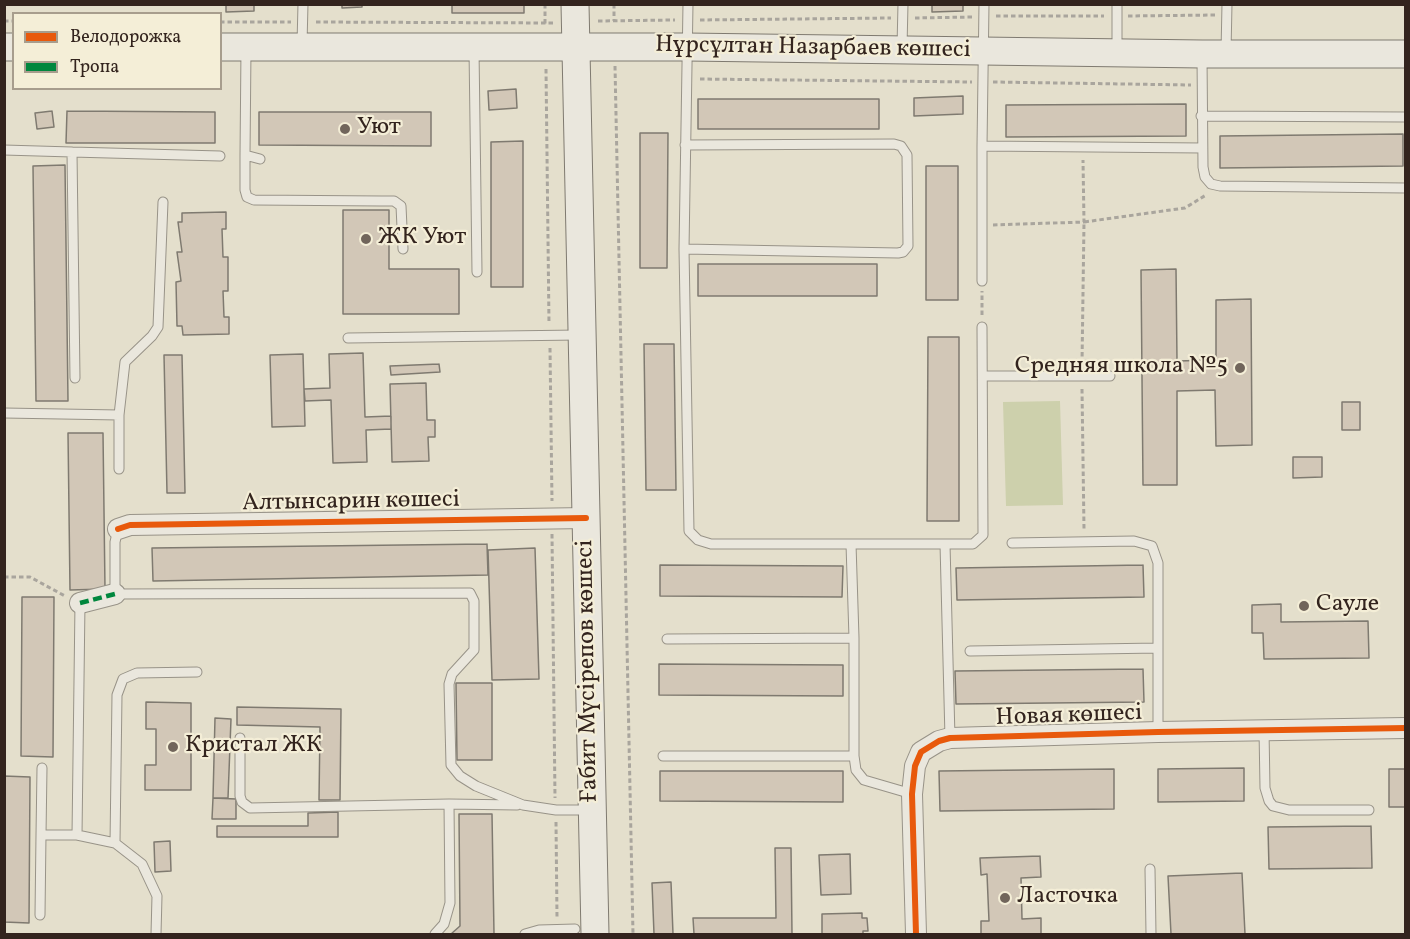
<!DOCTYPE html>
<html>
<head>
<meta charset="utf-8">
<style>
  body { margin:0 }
  #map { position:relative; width:1410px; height:939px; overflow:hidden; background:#e4dfcc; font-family:Vollkorn,serif }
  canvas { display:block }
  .frame { position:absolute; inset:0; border:6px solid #33241e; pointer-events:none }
  .legend { position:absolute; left:12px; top:12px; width:210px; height:78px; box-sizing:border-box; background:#f4eed7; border:2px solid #a79d8d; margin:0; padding:8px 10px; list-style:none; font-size:18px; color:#33241e }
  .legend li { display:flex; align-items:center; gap:12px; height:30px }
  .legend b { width:30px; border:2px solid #a79d8d }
</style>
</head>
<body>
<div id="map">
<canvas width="1410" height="939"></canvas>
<div class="frame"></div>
<ul class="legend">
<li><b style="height:8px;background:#e8590c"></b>Велодорожка</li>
<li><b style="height:8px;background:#00873e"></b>Тропа</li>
</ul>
</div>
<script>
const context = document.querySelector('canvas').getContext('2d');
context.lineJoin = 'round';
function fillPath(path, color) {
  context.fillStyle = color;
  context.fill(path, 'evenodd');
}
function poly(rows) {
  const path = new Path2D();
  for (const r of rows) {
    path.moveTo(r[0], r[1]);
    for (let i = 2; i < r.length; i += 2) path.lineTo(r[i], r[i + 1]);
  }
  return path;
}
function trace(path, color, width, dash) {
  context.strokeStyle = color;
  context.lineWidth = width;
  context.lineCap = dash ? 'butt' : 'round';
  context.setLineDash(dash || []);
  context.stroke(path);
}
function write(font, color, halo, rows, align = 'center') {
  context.font = font + ' Vollkorn,serif';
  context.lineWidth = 4.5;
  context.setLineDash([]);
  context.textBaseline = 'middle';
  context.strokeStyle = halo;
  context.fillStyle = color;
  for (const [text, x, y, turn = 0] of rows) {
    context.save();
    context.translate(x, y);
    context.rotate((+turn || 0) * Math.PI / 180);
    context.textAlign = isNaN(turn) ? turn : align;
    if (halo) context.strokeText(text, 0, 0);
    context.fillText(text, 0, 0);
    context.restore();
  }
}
fillPath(poly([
  [1060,401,1063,505,1006,506,1003,402]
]), '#cdd0ac');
const building = poly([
  [4,4,205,4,4,5,4,4],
  [226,4,254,4,254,11,226,12,226,4],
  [342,4,362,4,362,7,342,8,342,4],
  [452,4,524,4,524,13,452,13,452,4],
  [932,4,963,4,963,11,932,12,932,4],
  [516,89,517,108,489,110,488,91,516,89],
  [963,96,963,114,914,116,914,98,963,96],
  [698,99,879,99,879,129,698,129,698,99],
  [1186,104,1186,136,1006,137,1006,105,1186,104],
  [52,111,54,127,37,129,35,113,52,111],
  [67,111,215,112,215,143,66,143,67,111],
  [259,112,431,112,431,146,259,145,259,112],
  [640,133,668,133,667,268,640,268,640,133],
  [1403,134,1403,166,1220,168,1220,136,1403,134],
  [523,141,523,287,491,287,491,142,523,141],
  [65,165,68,401,36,401,33,166,65,165],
  [926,166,958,166,958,300,926,300,926,166],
  [343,210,389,210,389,269,459,269,459,314,343,314,343,210],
  [226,212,226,229,222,229,223,257,228,257,228,291,223,291,224,317,229,317,229,334,183,335,182,326,177,326,176,282,181,281,177,252,182,252,178,222,182,222,182,213,226,212],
  [698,264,877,264,877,296,698,296,698,264],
  [1176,269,1177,361,1216,360,1216,300,1251,299,1252,445,1216,446,1215,390,1177,391,1177,485,1143,485,1141,270,1176,269],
  [928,337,959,337,959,521,927,521,928,337],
  [644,344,674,344,676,490,646,490,644,344],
  [363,353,365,417,391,416,391,429,366,430,367,462,333,463,331,400,305,401,304,389,330,388,329,354,363,353],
  [303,354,305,426,272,427,270,355,303,354],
  [164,355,182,355,185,493,167,493,164,355],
  [439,364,440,372,391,375,390,366,439,364],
  [426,383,427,420,435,420,435,437,428,437,429,461,392,462,390,384,426,383],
  [1342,402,1360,402,1360,430,1342,430,1342,402],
  [68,433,103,433,105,589,70,590,68,433],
  [1293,457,1322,457,1322,477,1293,478,1293,457],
  [487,544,488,575,153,581,152,548,487,544],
  [535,548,539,679,492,680,488,550,535,548],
  [660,565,843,566,842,597,660,596,660,565],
  [1143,565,1144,597,957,600,956,568,1143,565],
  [22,597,54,597,53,757,21,756,22,597],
  [1281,604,1281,622,1368,621,1369,658,1264,659,1263,633,1252,633,1252,605,1281,604],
  [659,664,843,665,843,696,659,695,659,664],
  [1143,669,1144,702,956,704,955,671,1143,669],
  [456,683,492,683,492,760,457,760,456,683],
  [146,702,191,703,191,790,145,790,145,765,156,765,156,729,146,729,146,702],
  [237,707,341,709,340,800,319,800,320,727,237,725,237,707],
  [215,718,231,719,228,798,213,798,215,718],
  [1244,768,1244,801,1158,802,1158,769,1244,768],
  [1114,769,1114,809,940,811,939,771,1114,769],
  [1389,769,1406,769,1406,807,1389,807,1389,769],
  [660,771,843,771,843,802,660,801,660,771],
  [4,776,30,777,29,923,4,922,4,776],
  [213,798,236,799,236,819,212,819,213,798],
  [338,812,338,837,217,837,217,826,308,826,308,813,338,812],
  [459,814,492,814,494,934,451,934,460,926,459,814],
  [1371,826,1372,868,1269,869,1268,827,1371,826],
  [170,841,171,871,155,872,154,842,170,841],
  [775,848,791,848,792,934,694,934,693,918,776,918,775,848],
  [850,854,851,894,821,895,819,855,850,854],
  [1040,856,1041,877,1021,878,1022,919,1041,918,1041,934,981,934,981,921,989,921,987,874,981,875,980,858,1040,856],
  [1242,873,1245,934,1171,934,1168,876,1242,873],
  [671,882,673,934,654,934,652,883,671,882],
  [862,913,862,918,867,918,868,931,863,931,863,934,822,934,822,914,862,913]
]);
fillPath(building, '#d2c7b7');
trace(building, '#7f7a70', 1.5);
const lane = poly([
  [688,4,684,249,689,531,698,540,711,544,945,544],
  [984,4,982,146,1202,148],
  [302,44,303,4],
  [902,47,903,4],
  [246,49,245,155,260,159],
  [474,49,477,272],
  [1117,51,1117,4],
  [1226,52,1227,4],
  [1202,57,1203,167,1205,177,1211,184,1220,186,1406,188],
  [1201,116,1406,117],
  [4,150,72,152],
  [245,155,245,190,247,197,254,200,381,201,394,201,401,206,403,249],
  [684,249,898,253,903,252,908,246,907,155,901,146,894,144,685,145],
  [982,281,982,146],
  [348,338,579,335],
  [983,376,1110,376],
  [75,378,72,152,220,156],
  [4,413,119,415,119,469],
  [119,415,125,362,152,336,158,327,163,202],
  [118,529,115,542,115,594,470,593,474,601,474,650,452,674,449,684,451,765,460,776,476,786,523,805,556,810,590,810],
  [1012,543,1134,541,1152,546,1158,563,1158,732],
  [851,544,854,638],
  [80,603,77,835,115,843,142,864,157,896,156,934],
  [667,639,854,638,854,756],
  [970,651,1158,648],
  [1264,730,1265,788,1269,801,1273,806,1289,810,1369,810],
  [240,738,240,796,242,802,250,808,449,804,517,805],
  [950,738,945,544,973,544,983,535,982,327],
  [663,756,854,756,856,770,864,780,912,794],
  [42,768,41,835,77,835],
  [115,843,117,695,123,679,137,673,197,672],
  [1150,869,1151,934],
  [40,915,41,835],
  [435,934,444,924,450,903,449,804],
  [525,934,539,930,575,929]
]);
const street = poly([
  [118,529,130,525,586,518],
  [80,603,115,594],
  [916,934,912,794,915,766,921,752,939,741,950,738,1158,732,1406,728]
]);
const secondary = poly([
  [575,4,595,934],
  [4,47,14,47],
  [220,47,687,47,1202,54,1406,54]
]);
trace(lane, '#989388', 11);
trace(street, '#989388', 22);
trace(secondary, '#7f7a70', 29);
trace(poly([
  [545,4,545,24],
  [614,4,614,21],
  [996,16,1104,16],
  [1128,16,1215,15],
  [915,18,972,17],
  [700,20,891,18],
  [4,21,14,21],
  [598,21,675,20],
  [220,22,291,22],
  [316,22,555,23],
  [615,66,633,934],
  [546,69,549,324],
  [700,79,972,82],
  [993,82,1191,85],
  [993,225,1084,222,1083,160],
  [982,315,982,291],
  [550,348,552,501],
  [1082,364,1084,222,1185,208,1206,195],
  [1082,389,1084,529],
  [552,534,555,798],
  [4,577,30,577,65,596],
  [556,822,557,918]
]), '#a9a59d', 3, [4.5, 3]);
trace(lane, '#eae7dd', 9);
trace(street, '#eae7dd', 20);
trace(secondary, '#eae7dd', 27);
trace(poly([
  [80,603,115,594]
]), '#00873e', 4.5, [9, 4.5]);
trace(poly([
  [118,529,130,525,586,518],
  [916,934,912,794,915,766,921,752,939,741,950,738,1158,732,1406,728]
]), '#e8590c', 6);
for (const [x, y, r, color] of [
  [345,129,6,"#71655b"],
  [366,239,6,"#71655b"],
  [1240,368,6,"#71655b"],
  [1304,606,6,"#71655b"],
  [173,747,6,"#71655b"],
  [1005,898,6,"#71655b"]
]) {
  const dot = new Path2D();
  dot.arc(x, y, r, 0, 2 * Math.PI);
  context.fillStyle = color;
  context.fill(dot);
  trace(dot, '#f4eed7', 2);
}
write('24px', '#33241e', '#f4eed7', [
  ["Нұрсұлтан Назарбаев көшесі",813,49,1],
  ["Алтынсарин көшесі",351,503,-1],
  ["Ғабит Мүсірепов көшесі",589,671,-91],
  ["Новая көшесі",1069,717,-2]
]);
write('24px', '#33241e', '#f4eed7', [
  ["Уют",357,129],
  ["ЖК Уют",378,239],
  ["Средняя школа №5",1228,368,"right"],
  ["Сауле",1316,606],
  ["Кристал ЖК",185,747],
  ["Ласточка",1017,898]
], 'left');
</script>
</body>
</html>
